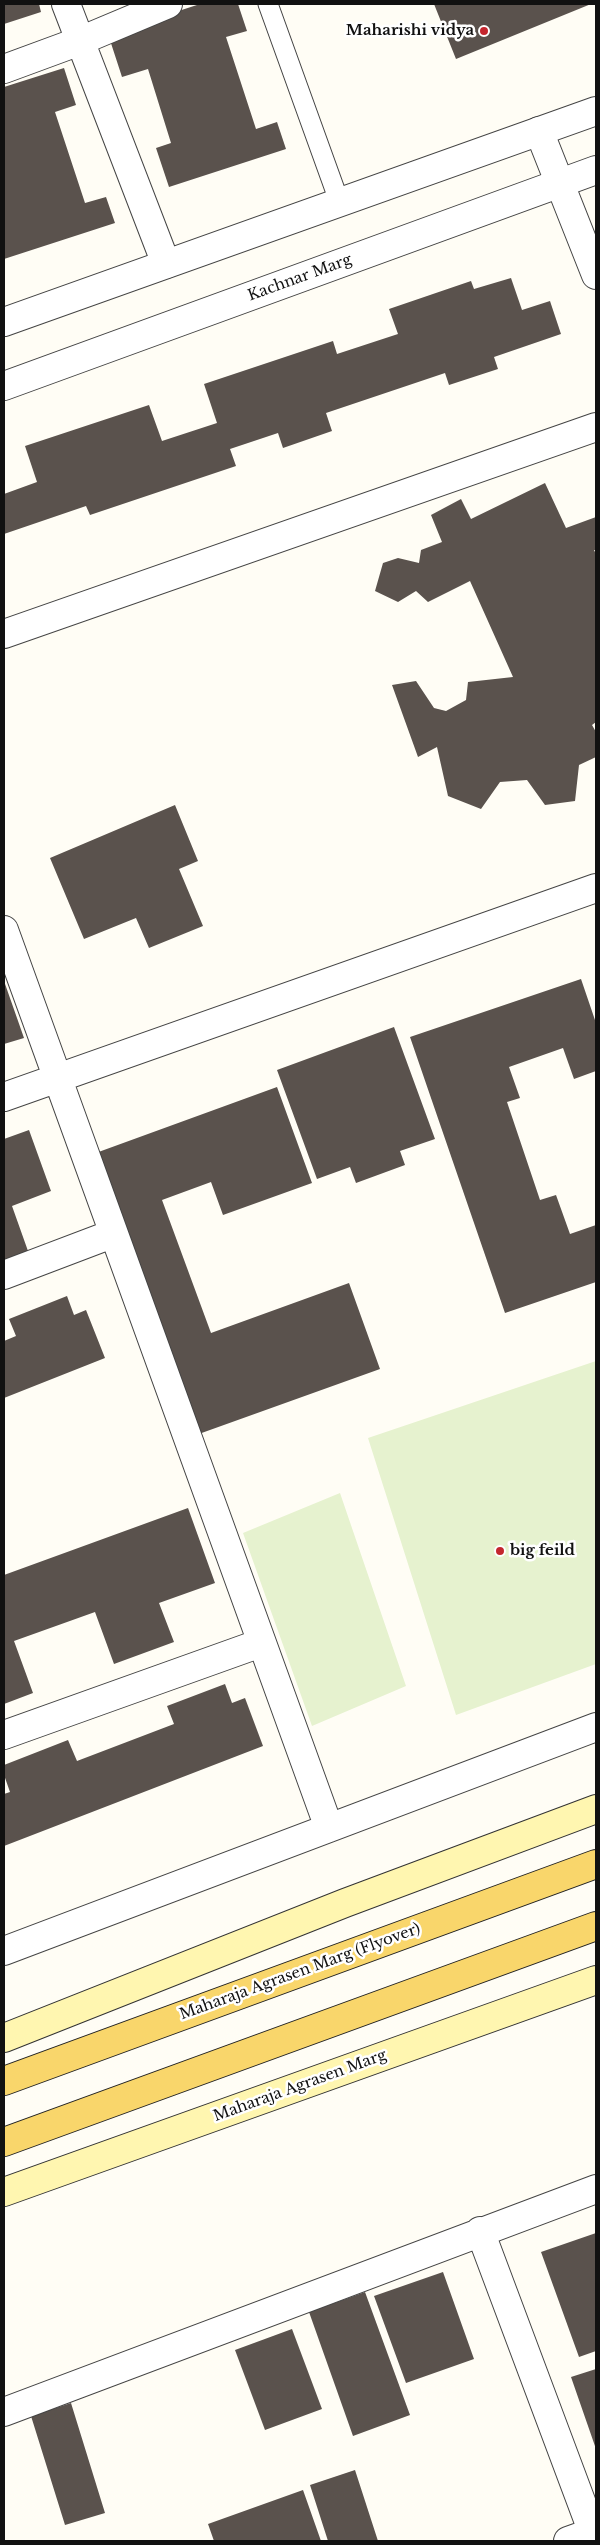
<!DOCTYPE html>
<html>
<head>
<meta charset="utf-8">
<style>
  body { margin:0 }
  #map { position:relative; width:600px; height:2545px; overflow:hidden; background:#fffdf5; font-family:"Libre Baskerville",serif }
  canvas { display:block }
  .frame { position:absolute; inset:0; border:5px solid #111; pointer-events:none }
</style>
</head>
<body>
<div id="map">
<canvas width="600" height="2545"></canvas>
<div class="frame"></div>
</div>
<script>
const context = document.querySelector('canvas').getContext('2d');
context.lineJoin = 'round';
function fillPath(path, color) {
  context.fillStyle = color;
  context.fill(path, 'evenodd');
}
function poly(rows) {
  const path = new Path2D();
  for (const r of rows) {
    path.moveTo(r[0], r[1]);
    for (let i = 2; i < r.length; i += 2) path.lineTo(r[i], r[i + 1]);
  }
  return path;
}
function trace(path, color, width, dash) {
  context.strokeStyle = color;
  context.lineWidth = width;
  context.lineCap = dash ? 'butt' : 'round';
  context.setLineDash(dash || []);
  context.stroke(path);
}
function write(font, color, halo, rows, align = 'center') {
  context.font = font + ' "Libre Baskerville",serif';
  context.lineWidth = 5;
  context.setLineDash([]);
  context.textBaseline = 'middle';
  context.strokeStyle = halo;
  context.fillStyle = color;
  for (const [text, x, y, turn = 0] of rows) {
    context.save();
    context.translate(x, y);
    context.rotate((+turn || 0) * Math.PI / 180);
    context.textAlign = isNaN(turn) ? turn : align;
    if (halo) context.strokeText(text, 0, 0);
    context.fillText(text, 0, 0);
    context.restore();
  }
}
fillPath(poly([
  [596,1361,596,1664,456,1715,368,1438],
  [340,1493,406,1686,312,1726,243,1533]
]), '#e6f2cf');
fillPath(poly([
  [4,4,39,4,41,12,4,24],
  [200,4,238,4,247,31,226,37,256,129,277,122,286,149,169,187,156,148,171,143,148,69,122,77,108,34],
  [434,4,591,4,456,59],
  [64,68,76,105,55,112,85,203,106,197,115,223,4,259,4,87],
  [511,278,522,310,550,301,561,334,494,357,498,369,449,385,445,373,326,413,332,431,283,448,278,433,230,449,236,466,90,515,86,506,4,534,4,494,37,482,25,446,149,405,162,441,217,423,204,384,333,341,337,354,398,334,389,309,471,281,474,289],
  [545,483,566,528,596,517,596,550,594,550,596,554,596,722,592,725,596,732,596,757,579,765,575,801,545,805,527,780,500,782,481,809,448,796,437,747,418,757,392,685,416,681,434,708,446,711,466,700,468,682,513,677,470,581,428,602,416,591,398,602,375,591,383,563,398,558,419,563,421,550,442,542,431,515,461,499,471,519],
  [175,805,198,861,179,869,203,926,149,948,136,918,84,939,50,858],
  [581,979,596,1023,596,1071,574,1079,563,1048,509,1067,520,1098,507,1102,540,1200,556,1195,570,1234,596,1225,596,1282,505,1313,410,1037],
  [4,981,24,1038,4,1044],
  [394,1027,435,1139,400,1151,405,1165,356,1183,350,1167,317,1179,277,1070],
  [277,1087,312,1183,223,1215,211,1182,162,1200,211,1333,349,1283,380,1369,196,1435,93,1154],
  [29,1130,51,1191,12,1206,28,1251,4,1260,4,1139],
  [67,1296,74,1315,86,1310,105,1358,4,1398,4,1341,16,1336,9,1319],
  [188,1508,215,1583,159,1603,174,1642,114,1664,95,1612,14,1641,33,1693,4,1704,4,1575],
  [225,1684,232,1703,245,1698,263,1746,4,1846,4,1794,10,1792,4,1775,4,1765,68,1740,77,1761,174,1724,167,1706],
  [596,2233,596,2351,579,2357,541,2252],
  [443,2272,474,2359,406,2383,374,2296],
  [365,2292,410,2415,353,2436,309,2312],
  [292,2329,322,2409,265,2430,235,2350],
  [596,2369,596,2449,571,2377],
  [71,2403,105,2513,65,2525,31,2416],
  [355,2470,378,2541,328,2541,310,2485],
  [303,2490,321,2541,214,2541,208,2524]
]), '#5a524d');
const service = poly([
  [268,4,339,201]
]);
const minor = poly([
  [66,4,166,264],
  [4,69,80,41,168,4],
  [539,131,596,275],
  [4,634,596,427],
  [4,930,329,1828],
  [4,1097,596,888],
  [4,1275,112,1234],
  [4,1735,261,1643],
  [4,1951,596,1727],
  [480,2231,596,2541],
  [4,2412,596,2189],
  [568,2541,596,2531]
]);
const tertiary = poly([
  [4,322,596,111],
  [4,386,596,170]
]);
const secondary = poly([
  [4,2038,345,1903,596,1809],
  [4,2192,596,1980]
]);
const primary = poly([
  [4,2081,596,1864],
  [4,2142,596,1926]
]);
trace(service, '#444', 21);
trace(minor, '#444', 30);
trace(tertiary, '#444', 30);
trace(secondary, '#333', 30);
trace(primary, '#222', 30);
trace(service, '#fff', 19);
trace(minor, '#fff', 28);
trace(tertiary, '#fff', 28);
trace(secondary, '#fff6b0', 28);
trace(primary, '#f9d66b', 28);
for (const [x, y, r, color] of [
  [484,31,5,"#c4262e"],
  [500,1551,5,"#c4262e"]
]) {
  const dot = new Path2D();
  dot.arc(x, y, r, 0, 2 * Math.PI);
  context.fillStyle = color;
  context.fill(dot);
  trace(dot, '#fff', 2);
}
write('bold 15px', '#111', '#fff', [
  ["Maharishi vidya",474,31],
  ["big feild",510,1551,"left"]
], 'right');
write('15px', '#111', '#fff', [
  ["Kachnar Marg",300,278,-20],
  ["Maharaja Agrasen Marg (Flyover)",300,1972,-20],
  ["Maharaja Agrasen Marg",300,2086,-20]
]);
</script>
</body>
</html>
